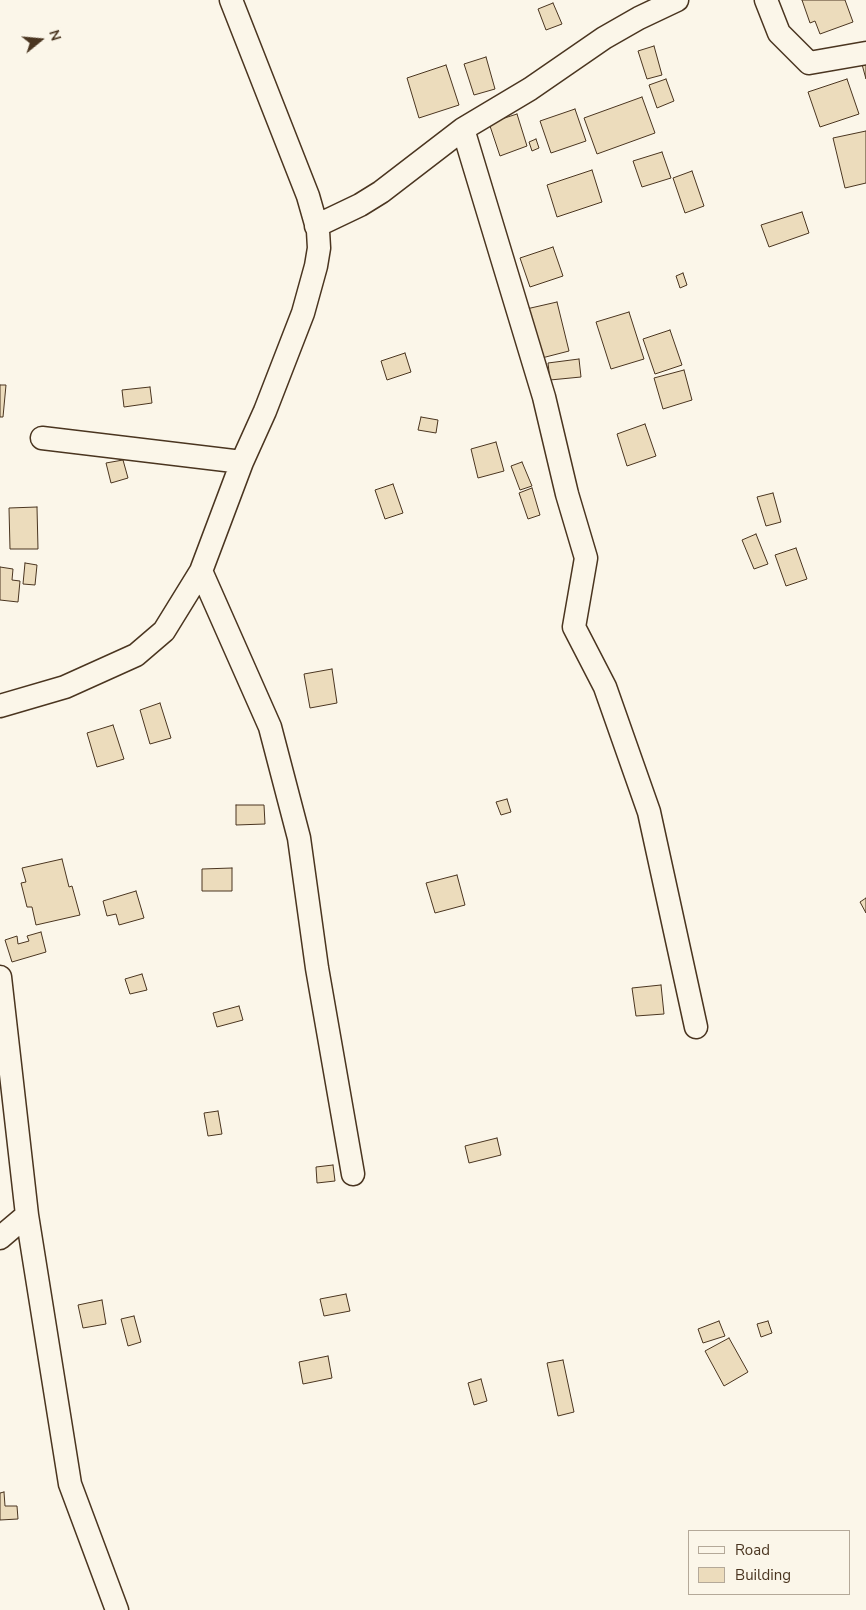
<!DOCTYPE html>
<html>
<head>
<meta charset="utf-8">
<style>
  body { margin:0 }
  #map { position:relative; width:866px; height:1610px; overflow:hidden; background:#fbf6e9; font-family:"Nunito Sans",sans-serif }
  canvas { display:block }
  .legend { position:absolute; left:688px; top:1530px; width:162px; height:65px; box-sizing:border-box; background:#fbf6e9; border:1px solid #b4a999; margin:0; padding:6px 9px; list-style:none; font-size:15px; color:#4a3520 }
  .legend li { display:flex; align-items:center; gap:10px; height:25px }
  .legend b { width:25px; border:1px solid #b4a999 }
  .north { position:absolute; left:15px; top:15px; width:50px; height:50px; -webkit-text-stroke:4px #fbf6e9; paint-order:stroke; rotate:73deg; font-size:14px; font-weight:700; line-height:20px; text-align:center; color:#4a3520 }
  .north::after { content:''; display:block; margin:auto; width:18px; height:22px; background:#4a3520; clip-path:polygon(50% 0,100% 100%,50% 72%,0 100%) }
</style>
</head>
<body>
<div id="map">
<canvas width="866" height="1610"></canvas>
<ul class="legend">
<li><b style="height:6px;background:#fbf6e9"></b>Road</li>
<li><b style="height:14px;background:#ecdcbc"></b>Building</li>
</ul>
<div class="north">N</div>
</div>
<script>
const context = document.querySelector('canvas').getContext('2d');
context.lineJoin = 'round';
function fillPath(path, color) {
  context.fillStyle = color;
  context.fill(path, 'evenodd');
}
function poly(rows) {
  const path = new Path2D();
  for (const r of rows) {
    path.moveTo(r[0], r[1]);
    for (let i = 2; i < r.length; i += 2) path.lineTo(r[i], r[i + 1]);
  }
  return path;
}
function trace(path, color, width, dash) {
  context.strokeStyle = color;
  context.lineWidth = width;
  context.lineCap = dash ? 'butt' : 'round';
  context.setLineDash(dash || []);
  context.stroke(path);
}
const building = poly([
  [802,0,845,0,853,22,820,34,815,21,810,23,802,0],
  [553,3,562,24,546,30,538,9,553,3],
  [654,46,662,75,647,79,638,51,654,46],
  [866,56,866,79,860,57,866,56],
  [486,57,495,89,474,95,464,64,486,57],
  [446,65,459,105,419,118,407,78,446,65],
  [666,79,674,101,657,108,649,85,666,79],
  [847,79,859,114,820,127,808,92,847,79],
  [642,97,655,133,597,154,584,118,642,97],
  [575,109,586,141,551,153,540,121,575,109],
  [517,114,527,146,500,156,489,123,517,114],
  [866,131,866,183,845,188,833,138,866,131],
  [536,139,539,148,532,151,529,142,536,139],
  [662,152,671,178,642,187,633,161,662,152],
  [592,170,602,202,557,217,547,185,592,170],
  [692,171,704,206,685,213,673,178,692,171],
  [802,212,809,233,769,247,761,225,802,212],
  [553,247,563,276,530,287,520,258,553,247],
  [683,273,687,285,680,288,676,276,683,273],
  [557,302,569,351,534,360,522,310,557,302],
  [629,312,644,359,611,369,596,322,629,312],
  [670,330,682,365,655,374,643,339,670,330],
  [405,353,411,372,387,380,381,361,405,353],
  [579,359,581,377,550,380,548,363,579,359],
  [684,370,692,400,663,409,654,378,684,370],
  [0,385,6,385,3,417,0,417,0,385],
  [150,387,152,403,124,407,122,390,150,387],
  [421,417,438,420,436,433,418,430,421,417],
  [645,424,656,456,627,466,617,434,645,424],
  [496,442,504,471,478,478,471,449,496,442],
  [123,460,128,478,111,483,106,463,123,460],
  [522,462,532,486,520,490,511,466,522,462],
  [393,484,403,513,385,519,375,490,393,484],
  [532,488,540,515,528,519,519,493,532,488],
  [773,493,781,522,766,526,757,497,773,493],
  [37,507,38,549,10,549,9,508,37,507],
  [756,534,768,564,754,569,742,540,756,534],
  [796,548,807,579,786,586,775,555,796,548],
  [25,563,37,565,35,585,23,584,25,563],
  [0,567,13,569,12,580,20,581,18,602,0,600,0,567],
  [332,669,337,703,310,708,304,674,332,669],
  [160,703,171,738,150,744,140,710,160,703],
  [113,725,124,759,97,767,87,733,113,725],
  [507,799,511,812,501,815,496,802,507,799],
  [236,805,264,805,265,824,236,825,236,805],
  [62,859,69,887,72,886,80,915,36,925,32,907,27,907,21,883,26,882,22,868,62,859],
  [232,868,232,891,202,891,202,869,232,868],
  [457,875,465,905,435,913,426,883,457,875],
  [136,891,144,918,119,925,116,914,107,916,103,901,136,891],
  [866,898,866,913,860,902,866,898],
  [41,932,46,952,12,962,5,940,17,936,18,944,29,941,27,936,41,932],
  [142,974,147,990,130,994,125,979,142,974],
  [661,985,664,1014,636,1016,632,988,661,985],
  [239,1006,243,1020,217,1027,213,1013,239,1006],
  [218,1111,222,1134,208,1136,204,1113,218,1111],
  [497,1138,501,1155,469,1163,465,1146,497,1138],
  [333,1165,335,1181,317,1183,316,1167,333,1165],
  [346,1294,350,1311,324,1316,320,1299,346,1294],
  [102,1300,106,1324,83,1328,78,1305,102,1300],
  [134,1316,141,1342,128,1346,121,1319,134,1316],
  [719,1321,725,1336,703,1343,698,1329,719,1321],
  [768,1321,772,1333,761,1337,757,1324,768,1321],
  [729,1338,748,1372,724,1386,705,1351,729,1338],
  [328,1356,332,1378,303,1384,299,1362,328,1356],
  [563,1360,574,1412,558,1416,547,1363,563,1360],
  [481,1379,487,1401,474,1405,468,1383,481,1379],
  [4,1492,5,1506,17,1506,18,1519,0,1520,0,1493,4,1492]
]);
fillPath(building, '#ecdcbc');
trace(building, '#4a3520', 1);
const minor = poly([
  [766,0,779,33,809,63,866,53],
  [463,129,544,397,567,494,586,558,574,627,605,687,649,812,696,1027],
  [316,226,360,205,381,192,463,129,530,89,604,38,639,18,677,0],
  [42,438,242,462],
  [201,571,270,727,299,838,317,968,353,1174],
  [0,706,65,687,136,655,164,631,201,571,242,462,265,411,303,313,316,266,319,248,318,231,308,196,231,0],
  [0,977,27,1215,70,1484,117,1610],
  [0,1238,27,1215]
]);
trace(minor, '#4a3520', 25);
trace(minor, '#fbf6e9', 22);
</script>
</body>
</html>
